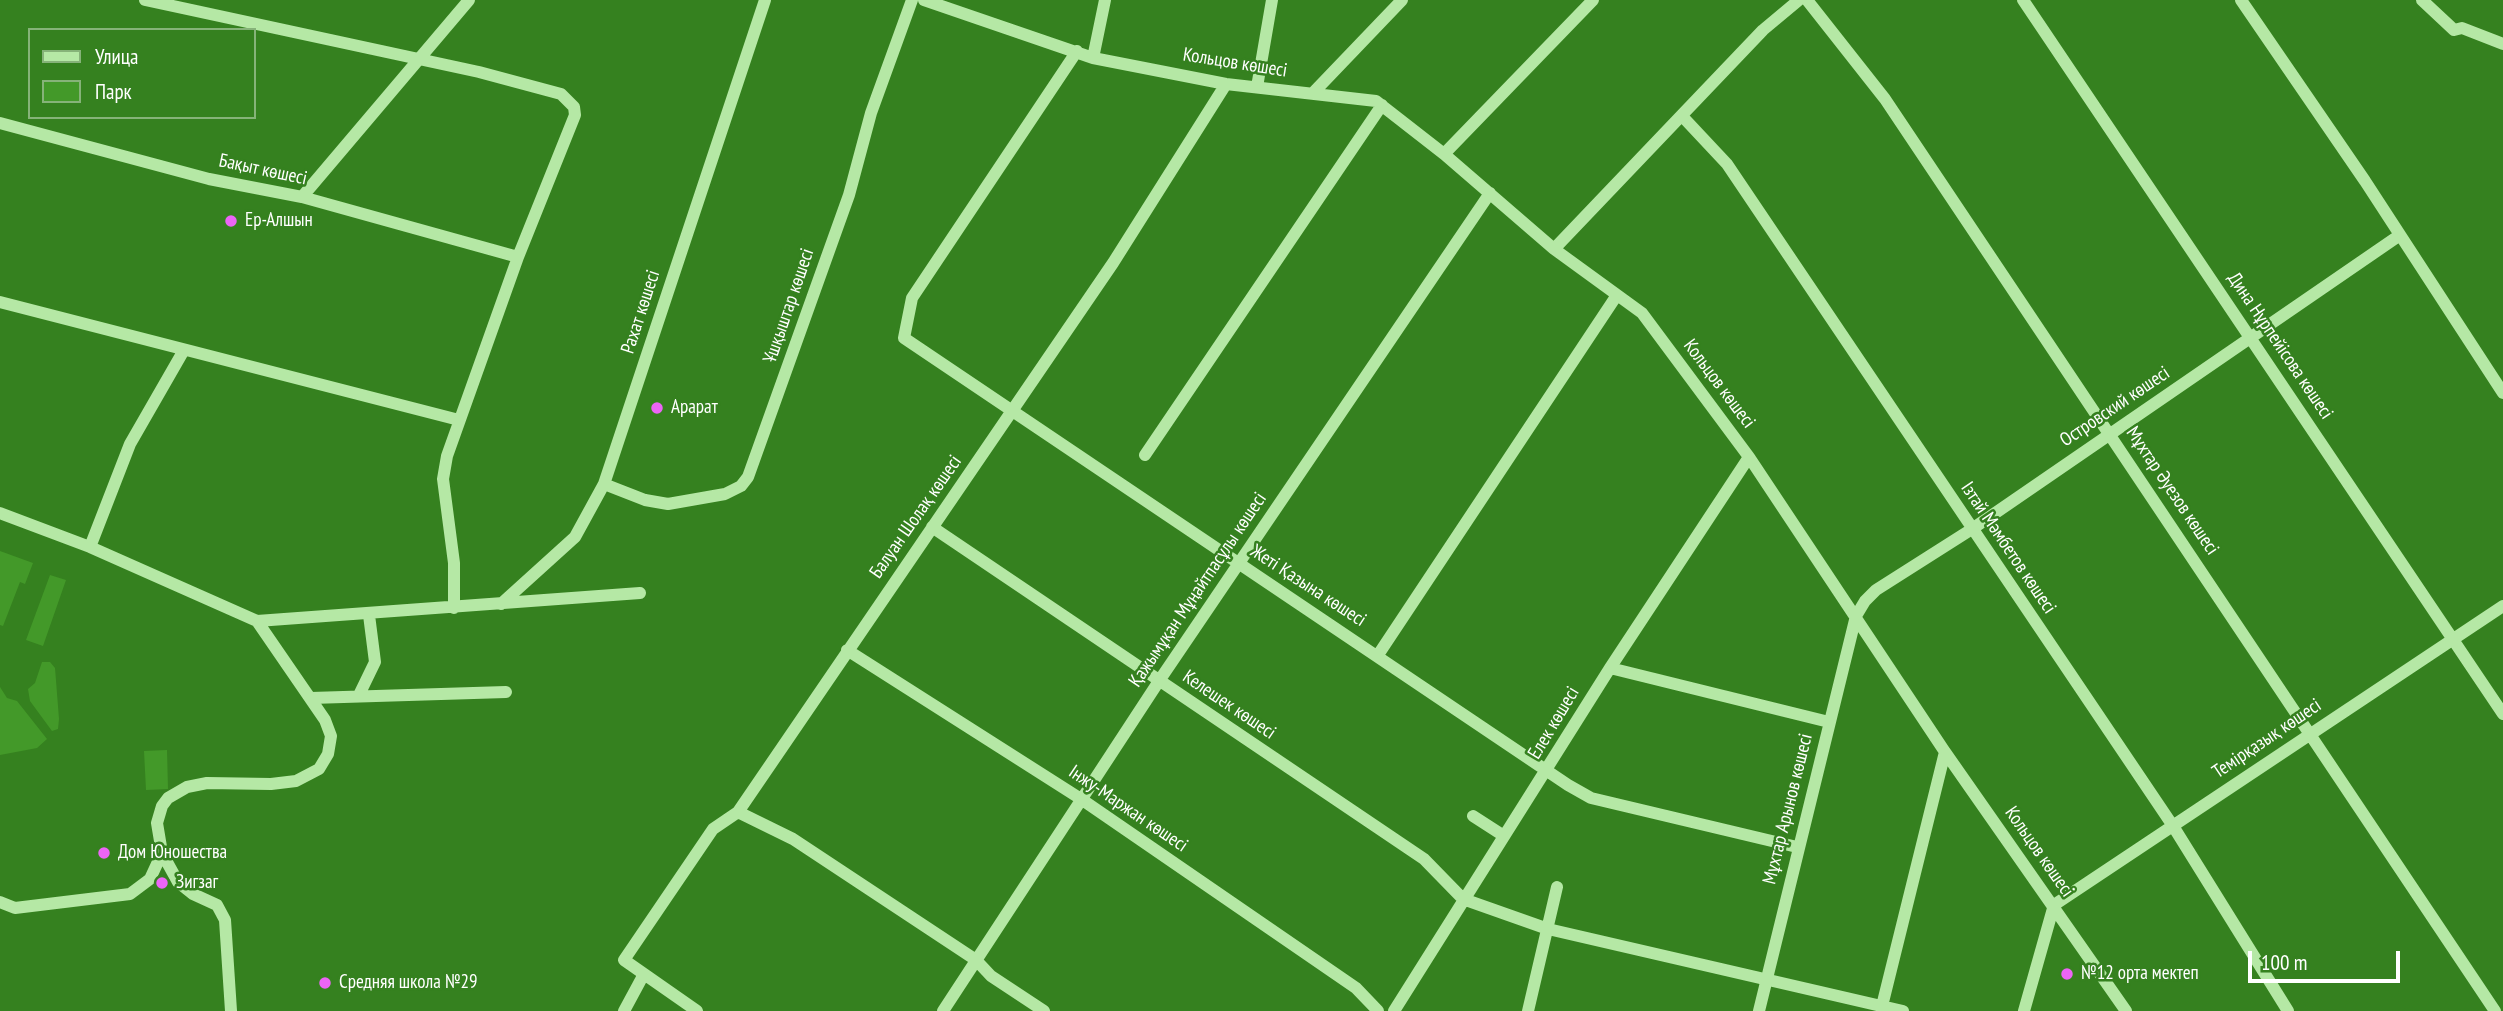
<!DOCTYPE html>
<html>
<head>
<meta charset="utf-8">
<style>
  body { margin:0 }
  #map { position:relative; width:2503px; height:1011px; overflow:hidden; background:#35811f; font-family:"PT Sans Narrow",sans-serif }
  canvas { display:block }
  .legend { position:absolute; left:28px; top:28px; width:228px; height:91px; box-sizing:border-box; background:#35811f; border:2px solid #86b379; margin:0; padding:9px 12px; list-style:none; font-size:21px; color:#fff }
  .legend li { display:flex; align-items:center; gap:14px; height:35px }
  .legend b { width:35px; border:2px solid #86b379 }
  .scale { position:absolute; left:2248px; top:951px; width:152px; height:32px; box-sizing:border-box; border:4px solid #fff; border-top:0; padding-left:9px; font-size:21px; line-height:24px; white-space:nowrap; color:#fff; -webkit-text-stroke:5px #35811f; paint-order:stroke }
</style>
</head>
<body>
<div id="map">
<canvas width="2503" height="1011"></canvas>
<ul class="legend">
<li><b style="height:9px;background:#b5e8a5"></b>Улица</li>
<li><b style="height:19px;background:#439929"></b>Парк</li>
</ul>
<div class="scale">100 m</div>
</div>
<script>
const context = document.querySelector('canvas').getContext('2d');
context.lineJoin = 'round';
function fillPath(path, color) {
  context.fillStyle = color;
  context.fill(path, 'evenodd');
}
function poly(rows) {
  const path = new Path2D();
  for (const r of rows) {
    path.moveTo(r[0], r[1]);
    for (let i = 2; i < r.length; i += 2) path.lineTo(r[i], r[i + 1]);
  }
  return path;
}
function trace(path, color, width, dash) {
  context.strokeStyle = color;
  context.lineWidth = width;
  context.lineCap = dash ? 'butt' : 'round';
  context.setLineDash(dash || []);
  context.stroke(path);
}
function write(font, color, halo, rows, align = 'center') {
  context.font = font + ' "PT Sans Narrow",sans-serif';
  context.lineWidth = 5;
  context.setLineDash([]);
  context.textBaseline = 'middle';
  context.strokeStyle = halo;
  context.fillStyle = color;
  for (const [text, x, y, turn = 0] of rows) {
    context.save();
    context.translate(x, y);
    context.rotate((+turn || 0) * Math.PI / 180);
    context.textAlign = isNaN(turn) ? turn : align;
    if (halo) context.strokeText(text, 0, 0);
    context.fillText(text, 0, 0);
    context.restore();
  }
}
fillPath(poly([
  [0,551,33,563,25,584,20,582,3,626,0,625],
  [50,575,66,580,43,646,26,640],
  [42,662,50,662,55,668,59,719,58,729,52,731,30,701,28,689,35,683],
  [0,687,7,698,17,701,47,739,37,748,0,755],
  [167,750,168,789,146,790,144,751]
]), '#439929');
trace(poly([
  [145,0,479,72,561,94,574,107,575,115,518,257,447,456,443,479,454,563,454,608],
  [924,0,1093,58,1226,84,1376,101,1444,154,1554,249,1642,313,1749,457,1945,752,2126,1011],
  [1807,0,1885,99,2495,1011],
  [2023,0,2503,714],
  [2241,0,2365,181,2503,393],
  [2422,0,2454,30,2462,28,2503,44],
  [1077,51,912,298,904,338,1568,785,1591,798,1797,847],
  [1093,58,1105,0],
  [1257,87,1272,0],
  [1313,93,1402,0],
  [1682,116,1727,164,2173,826,2288,1011],
  [0,123,209,179,302,197,518,257],
  [1444,154,1593,0],
  [302,197,469,0],
  [1554,249,1763,30,1799,0],
  [0,302,459,420],
  [1145,455,1382,105],
  [604,484,645,500,668,504,725,494,741,486,748,477,849,195,871,113,912,0],
  [0,513,90,547,257,621,640,593],
  [932,527,1424,859,1463,899,1548,929,1903,1011],
  [90,547,130,444,184,350],
  [501,604,575,537,604,484,765,0],
  [847,650,1081,799,1356,988,1378,1011],
  [1378,655,1617,295],
  [1610,668,1829,722],
  [359,695,375,662,369,615],
  [311,698,506,692],
  [738,812,793,839,976,960,991,976,1044,1011],
  [1473,816,1504,836],
  [0,902,15,908,130,894,150,879,162,853],
  [1882,1006,1945,752],
  [231,1011,225,920,217,905,193,894,178,882,162,853,157,823,162,806,168,798,187,787,207,783,271,784,296,781,319,769,328,754,331,736,325,720,257,621],
  [624,1011,644,974],
  [697,1011,624,960,713,829,738,812,1113,263,1226,84],
  [943,1011,1159,681,1490,193],
  [1394,1011,1610,668,1749,457],
  [1528,1011,1557,887],
  [1759,1011,1856,616,1865,601,1876,590,1972,529,2400,235],
  [2024,1011,2054,905,2503,606]
]), '#b5e8a5', 12);
for (const [x, y, r, color] of [
  [231,221,7,"#ec65f6"],
  [657,408,7,"#ec65f6"],
  [104,853,7,"#ec65f6"],
  [162,883,7,"#ec65f6"],
  [2067,974,7,"#ec65f6"],
  [325,983,7,"#ec65f6"]
]) {
  const dot = new Path2D();
  dot.arc(x, y, r, 0, 2 * Math.PI);
  context.fillStyle = color;
  context.fill(dot);
  trace(dot, '#35811f', 2.5);
}
write('19px', '#fff', '#35811f', [
  ["Кольцов көшесі",1235,63,9],
  ["Бақыт көшесі",263,170,12],
  ["Ұшқыштар көшесі",789,306,-71],
  ["Рахат көшесі",641,312,-72],
  ["Дина Нұрпейісова көшесі",2280,346,56],
  ["Кольцов көшесі",1719,384,53],
  ["Островский көшесі",2115,407,-34],
  ["Мұхтар Әуезов көшесі",2172,491,56],
  ["Балуан Шолақ көшесі",916,517,-55],
  ["Ізтай Мәмбетов көшесі",2008,548,56],
  ["Жеті Қазына көшесі",1308,586,33],
  ["Қажымұқан Мұңайтпасұлы көшесі",1198,590,-56],
  ["Келешек көшесі",1229,705,34],
  ["Елек көшесі",1554,723,-59],
  ["Темірқазық көшесі",2267,739,-34],
  ["Інжу-Маржан көшесі",1128,809,34],
  ["Мұхтар Арынов көшесі",1788,809,-76],
  ["Кольцов көшесі",2039,852,55]
]);
write('19px', '#fff', '#35811f', [
  ["Ер-Алшын",245,221],
  ["Арарат",671,408],
  ["Дом Юношества",118,853],
  ["Зигзаг",176,883],
  ["№12 орта мектеп",2081,974],
  ["Средняя школа №29",339,983]
], 'left');
</script>
</body>
</html>
